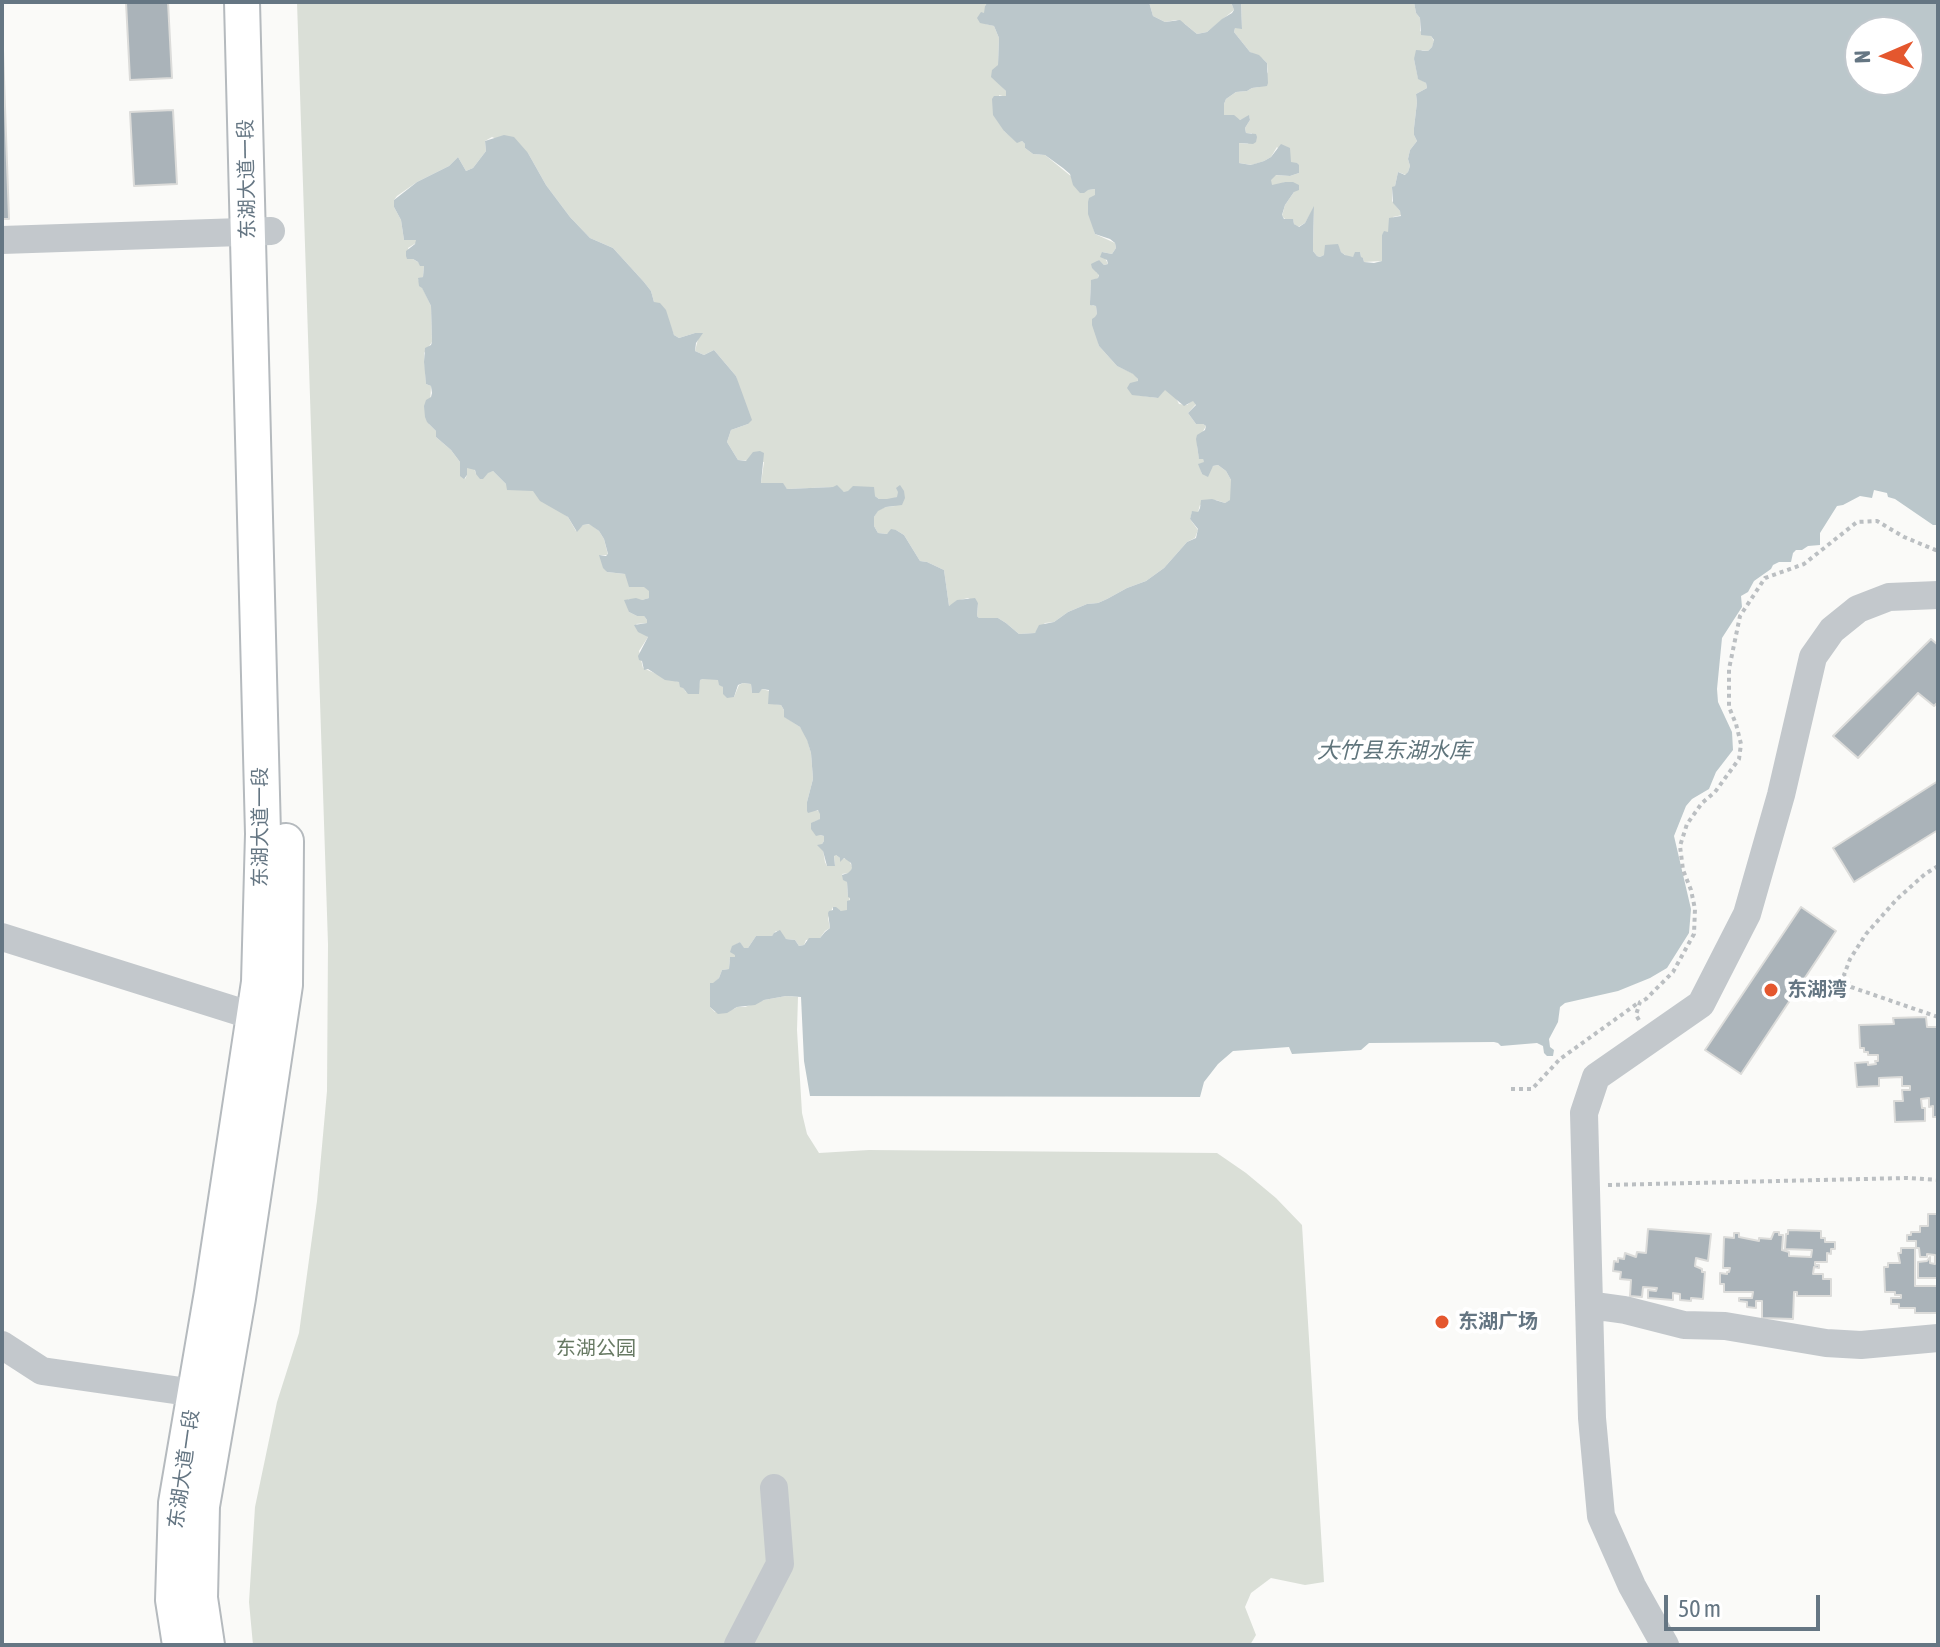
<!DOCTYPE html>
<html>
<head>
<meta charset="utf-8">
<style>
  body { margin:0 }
  #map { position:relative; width:1940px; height:1647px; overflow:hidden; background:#fafaf8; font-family:"Asap Condensed",sans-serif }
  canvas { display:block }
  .frame { position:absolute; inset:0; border:4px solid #657683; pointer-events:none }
  .north { position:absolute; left:1844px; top:16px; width:80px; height:80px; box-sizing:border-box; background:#fff; border:2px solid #c1c8cd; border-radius:50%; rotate:268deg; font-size:22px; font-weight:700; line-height:32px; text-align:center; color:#657683 }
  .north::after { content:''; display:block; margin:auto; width:28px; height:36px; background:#e4572e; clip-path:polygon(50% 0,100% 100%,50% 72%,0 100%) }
  .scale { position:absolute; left:1664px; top:1595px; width:156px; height:36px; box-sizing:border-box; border:4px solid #657683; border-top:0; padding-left:10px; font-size:24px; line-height:28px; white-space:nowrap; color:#657683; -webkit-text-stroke:6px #fff; paint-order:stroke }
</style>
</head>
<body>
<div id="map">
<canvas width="1940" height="1647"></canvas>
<div class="frame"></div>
<div class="north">N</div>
<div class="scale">50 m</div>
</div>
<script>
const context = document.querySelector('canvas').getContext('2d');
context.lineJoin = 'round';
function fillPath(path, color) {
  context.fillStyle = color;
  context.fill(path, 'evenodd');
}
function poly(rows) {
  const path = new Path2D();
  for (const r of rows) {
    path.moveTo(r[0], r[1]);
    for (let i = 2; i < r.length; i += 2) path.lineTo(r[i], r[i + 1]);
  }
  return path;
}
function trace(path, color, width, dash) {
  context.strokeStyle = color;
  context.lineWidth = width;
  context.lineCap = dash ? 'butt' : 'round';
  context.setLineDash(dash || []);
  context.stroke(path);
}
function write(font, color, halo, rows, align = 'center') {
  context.font = font + ' "Asap Condensed","Noto Sans SC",sans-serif';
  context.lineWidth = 8;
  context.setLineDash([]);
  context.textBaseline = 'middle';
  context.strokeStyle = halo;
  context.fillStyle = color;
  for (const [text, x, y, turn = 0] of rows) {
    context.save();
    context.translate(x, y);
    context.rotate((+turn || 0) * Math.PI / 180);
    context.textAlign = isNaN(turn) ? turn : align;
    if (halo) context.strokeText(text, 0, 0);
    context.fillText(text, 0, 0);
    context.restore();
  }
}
fillPath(poly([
  [297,2,993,2,993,4,987,3,985,6,986,24,994,26,999,38,998,65,996,80,1006,91,1006,97,999,95,1004,131,1017,142,1022,141,1025,144,1025,148,1033,154,1045,155,1088,190,1095,189,1096,192,1090,215,1095,234,1115,243,1116,248,1112,254,1102,252,1108,264,1104,265,1098,260,1096,272,1099,274,1098,278,1091,281,1090,302,1093,306,1096,306,1097,314,1095,330,1099,346,1117,366,1134,374,1138,379,1137,395,1157,398,1165,389,1175,396,1179,404,1187,405,1193,400,1196,404,1188,413,1196,424,1203,424,1206,426,1202,433,1197,446,1199,458,1203,459,1205,463,1199,464,1202,474,1213,466,1218,465,1226,471,1231,480,1231,500,1225,503,1216,500,1200,505,1198,512,1192,512,1190,519,1198,530,1195,538,1187,542,1164,568,1146,581,1127,588,1107,599,1098,603,1087,604,1068,612,1054,622,1045,623,1035,633,1019,634,1006,623,998,618,979,618,977,616,978,603,968,598,956,601,954,604,949,606,944,570,927,562,920,561,904,535,896,530,887,534,878,533,874,526,874,517,878,510,886,507,895,506,898,492,897,497,893,499,879,499,875,496,844,492,833,487,787,489,782,483,761,483,764,462,738,460,727,442,731,430,748,424,736,376,714,350,704,355,695,351,698,339,695,333,679,338,674,335,670,325,654,302,651,291,644,282,613,248,590,238,570,217,546,185,528,153,492,137,485,141,486,151,473,168,466,171,458,157,449,166,417,182,397,196,394,200,394,207,401,220,404,240,416,240,416,243,408,248,413,259,424,266,423,277,418,279,431,306,432,342,424,353,426,384,431,386,429,424,436,431,436,437,451,450,460,462,465,479,467,475,467,468,474,468,476,474,493,471,506,484,533,490,568,517,576,531,583,525,590,524,599,531,604,539,608,555,600,555,607,572,625,574,636,586,645,587,649,590,649,598,642,600,628,599,629,612,637,616,644,616,647,620,647,623,636,624,648,637,639,651,643,668,668,679,679,682,686,692,698,694,700,680,703,679,718,679,723,687,734,697,739,685,743,683,751,684,752,693,758,693,762,689,769,691,769,703,781,705,784,710,785,717,800,727,806,735,811,753,813,779,807,802,815,810,820,811,821,819,814,822,820,835,824,836,824,841,822,844,825,862,827,866,835,866,834,855,836,855,840,858,848,859,853,868,849,873,842,874,847,882,848,897,850,897,847,911,841,911,833,907,828,918,830,928,825,931,820,938,806,940,804,945,799,946,795,940,786,939,776,931,772,936,756,936,748,948,743,948,740,942,732,947,735,954,735,957,730,957,729,969,722,970,719,978,714,983,710,983,710,1007,715,1012,734,1009,737,1007,745,1007,764,1000,786,996,798,997,797,1030,802,1113,807,1134,819,1153,869,1150,1217,1153,1246,1173,1276,1198,1302,1225,1324,1582,1305,1585,1271,1578,1251,1593,1245,1607,1256,1635,1250,1645,253,1645,249,1602,255,1507,277,1402,299,1333,317,1201,327,1091,328,944],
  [1149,2,1231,2,1234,10,1207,32,1197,34,1185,24,1176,20,1165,22,1153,16],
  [1241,2,1414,2,1416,13,1420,18,1420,31,1431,36,1434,41,1432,47,1428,51,1422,50,1414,59,1418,78,1426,83,1427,88,1416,94,1417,102,1414,128,1414,135,1417,141,1410,150,1408,159,1410,166,1408,172,1406,175,1398,172,1395,186,1392,190,1392,201,1400,211,1402,215,1393,217,1388,232,1382,235,1382,261,1364,262,1363,258,1361,258,1360,252,1353,257,1348,257,1341,252,1339,248,1320,257,1317,256,1313,251,1313,245,1314,208,1305,223,1298,227,1294,224,1293,220,1286,220,1282,216,1285,205,1294,192,1293,182,1285,182,1276,186,1271,185,1271,179,1275,175,1290,176,1299,173,1297,163,1292,164,1277,147,1271,157,1264,161,1252,165,1239,163,1239,143,1248,144,1252,133,1246,133,1245,128,1250,120,1249,116,1240,120,1224,115,1224,104,1226,99,1236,92,1247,91,1252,88,1259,87,1268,72,1267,63,1263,59,1250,52,1234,32,1235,28,1242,28]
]), '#dadfd7');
fillPath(poly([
  [993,2,1149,2,1153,16,1165,22,1180,20,1197,34,1207,32,1222,19,1232,13,1234,10,1231,2,1241,2,1242,29,1235,28,1234,32,1250,52,1259,55,1267,63,1268,83,1267,86,1252,88,1247,91,1236,92,1226,99,1224,104,1224,115,1234,115,1240,120,1249,115,1250,120,1245,128,1246,133,1256,134,1257,137,1256,142,1253,144,1239,143,1239,163,1251,165,1264,161,1271,157,1281,144,1290,148,1291,162,1297,163,1299,165,1299,173,1290,176,1276,175,1271,180,1272,185,1285,182,1293,182,1299,185,1299,190,1294,192,1285,205,1282,215,1284,219,1293,219,1294,224,1299,227,1305,223,1314,206,1313,245,1313,251,1317,256,1320,257,1324,255,1325,245,1338,244,1341,252,1345,255,1353,257,1355,252,1360,252,1361,257,1363,258,1364,262,1374,263,1382,261,1382,235,1384,231,1388,232,1389,218,1401,216,1400,211,1393,203,1392,187,1395,186,1398,172,1405,175,1408,172,1410,166,1408,159,1410,150,1417,141,1414,135,1414,128,1417,102,1416,94,1427,88,1426,83,1418,79,1414,59,1416,50,1428,51,1432,47,1434,40,1431,36,1421,35,1420,18,1416,13,1414,2,1938,2,1938,525,1933,525,1895,499,1888,497,1887,493,1874,490,1872,498,1860,496,1843,505,1837,506,1820,533,1820,545,1808,546,1802,550,1796,550,1793,553,1791,562,1779,562,1773,565,1771,569,1754,581,1748,592,1741,596,1742,607,1722,638,1717,689,1718,702,1732,732,1733,750,1716,772,1709,789,1692,799,1686,806,1674,836,1691,909,1689,933,1667,968,1650,978,1618,991,1565,1003,1560,1007,1558,1022,1549,1039,1550,1047,1554,1050,1553,1056,1547,1056,1544,1053,1543,1046,1537,1043,1501,1046,1498,1043,1494,1042,1369,1043,1361,1050,1292,1054,1289,1047,1233,1051,1218,1064,1204,1082,1200,1097,810,1096,804,1061,801,997,786,996,764,1000,755,1005,737,1007,727,1013,718,1014,710,1007,710,983,713,983,719,978,722,970,729,969,730,957,735,957,735,955,730,952,732,946,740,942,744,948,748,948,756,936,772,936,774,933,780,930,786,939,795,940,799,946,804,945,809,938,820,938,825,932,830,928,828,913,829,911,833,910,833,907,836,907,841,911,847,910,847,901,850,900,850,898,848,897,847,882,843,880,842,875,848,873,851,870,852,868,851,863,844,858,840,862,840,858,836,855,834,856,835,866,827,866,823,851,817,845,822,844,824,841,824,836,820,835,816,836,811,829,811,823,820,819,820,814,818,810,808,813,807,811,807,802,813,779,811,753,807,740,800,727,784,717,784,710,781,705,768,704,769,690,762,689,759,693,752,693,751,684,743,683,738,685,734,697,727,698,723,694,723,687,719,685,718,680,703,679,700,680,699,694,688,694,683,688,680,687,679,682,665,680,648,669,644,670,642,661,639,660,638,656,648,637,638,632,634,625,647,623,647,620,644,616,637,616,629,612,624,600,636,598,642,600,649,598,649,591,644,587,629,587,625,574,607,572,603,568,599,555,606,556,608,554,604,539,599,531,589,524,583,525,577,532,568,517,540,501,533,491,507,490,506,484,493,471,488,473,483,479,480,479,476,474,475,470,467,468,467,475,464,479,460,476,460,462,451,450,436,437,436,431,427,422,425,417,424,406,426,400,431,397,432,393,431,386,426,384,424,362,425,348,431,345,432,342,431,306,422,288,419,286,418,278,423,277,424,266,420,266,418,262,413,259,407,259,406,256,406,251,415,244,416,240,404,240,401,220,394,207,394,200,417,182,449,166,458,157,466,171,473,168,486,151,485,141,504,135,514,137,528,153,546,185,570,217,590,238,613,248,644,282,651,291,654,302,660,303,666,310,674,335,679,338,695,333,703,333,696,343,695,351,704,355,714,350,736,376,752,420,748,424,731,430,727,442,738,460,746,461,753,452,760,451,764,453,761,483,783,483,787,489,833,487,837,485,844,492,848,491,853,486,874,487,875,496,879,499,887,499,897,497,898,492,896,488,900,485,904,491,905,498,902,505,886,507,878,511,874,517,874,526,878,533,887,534,891,529,896,530,904,535,920,561,927,562,944,570,949,606,957,600,975,598,978,603,977,616,979,618,998,618,1006,623,1019,634,1035,633,1039,625,1054,622,1068,612,1087,604,1098,603,1107,599,1127,588,1146,581,1164,568,1187,542,1196,538,1198,529,1190,519,1192,511,1198,512,1200,508,1201,500,1212,499,1225,503,1230,500,1231,480,1226,471,1218,465,1213,466,1208,477,1202,474,1198,464,1204,462,1203,459,1199,459,1196,439,1197,435,1205,430,1206,426,1203,424,1196,424,1188,413,1196,405,1193,401,1184,406,1165,390,1158,398,1132,395,1127,388,1130,383,1138,381,1138,379,1133,374,1117,366,1099,346,1092,325,1092,319,1095,317,1097,314,1096,306,1090,305,1090,302,1091,280,1098,278,1099,275,1092,268,1091,264,1099,260,1104,265,1108,264,1107,260,1100,257,1102,252,1112,254,1116,248,1115,243,1110,239,1095,234,1088,214,1088,202,1089,198,1095,195,1095,189,1088,190,1084,193,1080,193,1073,185,1070,174,1063,168,1045,155,1033,154,1025,148,1025,144,1022,141,1017,143,1004,131,993,115,992,99,994,96,1006,96,1006,91,991,77,992,70,998,65,999,38,994,26,980,23,977,18,981,12,984,13,985,6,987,3,993,4],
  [1860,32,1908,32,1908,80,1860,80]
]), '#bbc7cb');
const building = poly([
  [126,2,168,2,172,78,130,80,126,2],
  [2,22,9,219,2,219,2,22],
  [173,110,177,184,134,186,130,112,173,110],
  [1931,639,1938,645,1938,702,1934,706,1918,693,1858,758,1833,736,1931,639],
  [1938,781,1938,830,1854,882,1833,848,1938,781],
  [1801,907,1836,931,1741,1074,1705,1050,1801,907],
  [1926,1017,1927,1027,1938,1027,1938,1117,1933,1117,1933,1106,1929,1107,1929,1098,1921,1099,1922,1108,1925,1108,1925,1121,1895,1122,1894,1101,1903,1101,1902,1090,1910,1090,1910,1086,1902,1086,1902,1077,1879,1078,1879,1086,1857,1087,1855,1063,1868,1062,1868,1065,1876,1064,1875,1061,1878,1061,1878,1055,1868,1055,1868,1052,1864,1052,1864,1048,1860,1048,1859,1025,1894,1024,1893,1018,1926,1017],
  [1928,1214,1938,1214,1938,1278,1918,1278,1918,1262,1927,1261,1930,1257,1930,1263,1935,1264,1935,1255,1927,1254,1927,1257,1920,1257,1919,1248,1916,1248,1916,1241,1907,1241,1907,1235,1911,1235,1911,1232,1920,1232,1920,1226,1928,1226,1928,1214],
  [1648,1229,1711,1234,1708,1261,1696,1258,1695,1266,1702,1269,1702,1272,1705,1272,1703,1299,1691,1298,1691,1301,1680,1300,1680,1294,1673,1293,1673,1300,1648,1298,1648,1290,1656,1291,1657,1288,1643,1287,1642,1297,1630,1296,1631,1280,1620,1279,1621,1272,1613,1271,1614,1261,1618,1262,1618,1258,1624,1259,1625,1253,1636,1257,1637,1252,1646,1253,1648,1229],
  [1788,1230,1821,1231,1821,1238,1825,1238,1825,1242,1835,1242,1835,1249,1831,1249,1831,1254,1827,1253,1827,1262,1815,1262,1815,1265,1819,1265,1819,1268,1814,1267,1813,1274,1823,1274,1823,1279,1831,1279,1831,1296,1797,1296,1797,1292,1794,1292,1793,1319,1762,1318,1762,1301,1756,1301,1756,1308,1747,1307,1747,1302,1739,1301,1739,1298,1752,1298,1753,1292,1724,1292,1724,1284,1720,1284,1720,1273,1727,1274,1727,1272,1729,1272,1730,1268,1723,1268,1724,1237,1734,1238,1734,1233,1739,1233,1739,1237,1759,1241,1759,1238,1771,1239,1774,1232,1779,1232,1779,1235,1783,1235,1782,1250,1789,1252,1789,1256,1811,1257,1812,1250,1785,1249,1786,1234,1788,1234,1788,1230],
  [1901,1248,1915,1248,1915,1286,1938,1286,1938,1313,1915,1313,1915,1308,1899,1308,1899,1304,1891,1304,1891,1298,1901,1298,1901,1295,1895,1295,1895,1292,1885,1292,1884,1267,1888,1267,1888,1263,1900,1263,1898,1253,1901,1253,1901,1248]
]);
fillPath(building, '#aab3b9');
trace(building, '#dcdcda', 2);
const major = poly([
  [180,1645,173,1600,176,1503,212,1292,259,982,263,834,242,2],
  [207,1645,200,1598,202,1506,238,1298,285,985,286,841]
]);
trace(major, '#b5babe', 38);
trace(poly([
  [1938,866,1925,874,1897,899,1866,934,1850,959,1844,975,1851,987,1938,1017],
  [1639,1020,1636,1015,1640,1002,1646,999,1673,972,1694,934,1695,909,1691,890,1683,870,1680,846,1687,824,1702,803,1715,792,1739,759,1741,744,1736,724,1729,707,1729,669,1740,616,1765,578,1804,564,1857,522,1877,521,1904,537,1938,551],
  [1511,1089,1532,1089,1560,1059,1638,1003],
  [1608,1185,1906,1178,1938,1180]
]), '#bbbfc2', 4, [4, 4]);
trace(poly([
  [2,240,271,231],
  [2,937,272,1022],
  [1589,1305,1625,1310,1684,1325,1725,1326,1826,1343,1861,1345,1938,1338],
  [2,1345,42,1371,195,1393],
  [738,1645,780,1564,774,1488],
  [1665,1645,1632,1586,1601,1516,1592,1418,1584,1113,1596,1077,1701,1004,1747,914,1781,795,1813,657,1832,630,1858,609,1889,597,1938,595]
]), '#c3c8cc', 28);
trace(major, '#fff', 34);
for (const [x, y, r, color] of [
  [1771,990,8,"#e4572e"],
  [1442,1322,8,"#e4572e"]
]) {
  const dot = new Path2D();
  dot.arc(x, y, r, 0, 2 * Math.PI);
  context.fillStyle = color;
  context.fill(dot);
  trace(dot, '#fff', 3);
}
write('20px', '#657683', '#fff', [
  ["东湖大道一段",247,179,-91],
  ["东湖大道一段",261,827,-90],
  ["东湖大道一段",184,1469,-82]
]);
write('bold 20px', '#657683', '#fff', [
  ["东湖湾",1787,990],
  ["东湖广场",1458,1322]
], 'left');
write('20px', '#687a64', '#fff', [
  ["东湖公园",596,1349]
]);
write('italic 22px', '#60757c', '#fff', [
  ["大竹县东湖水库",1394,751]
]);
</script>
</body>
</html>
